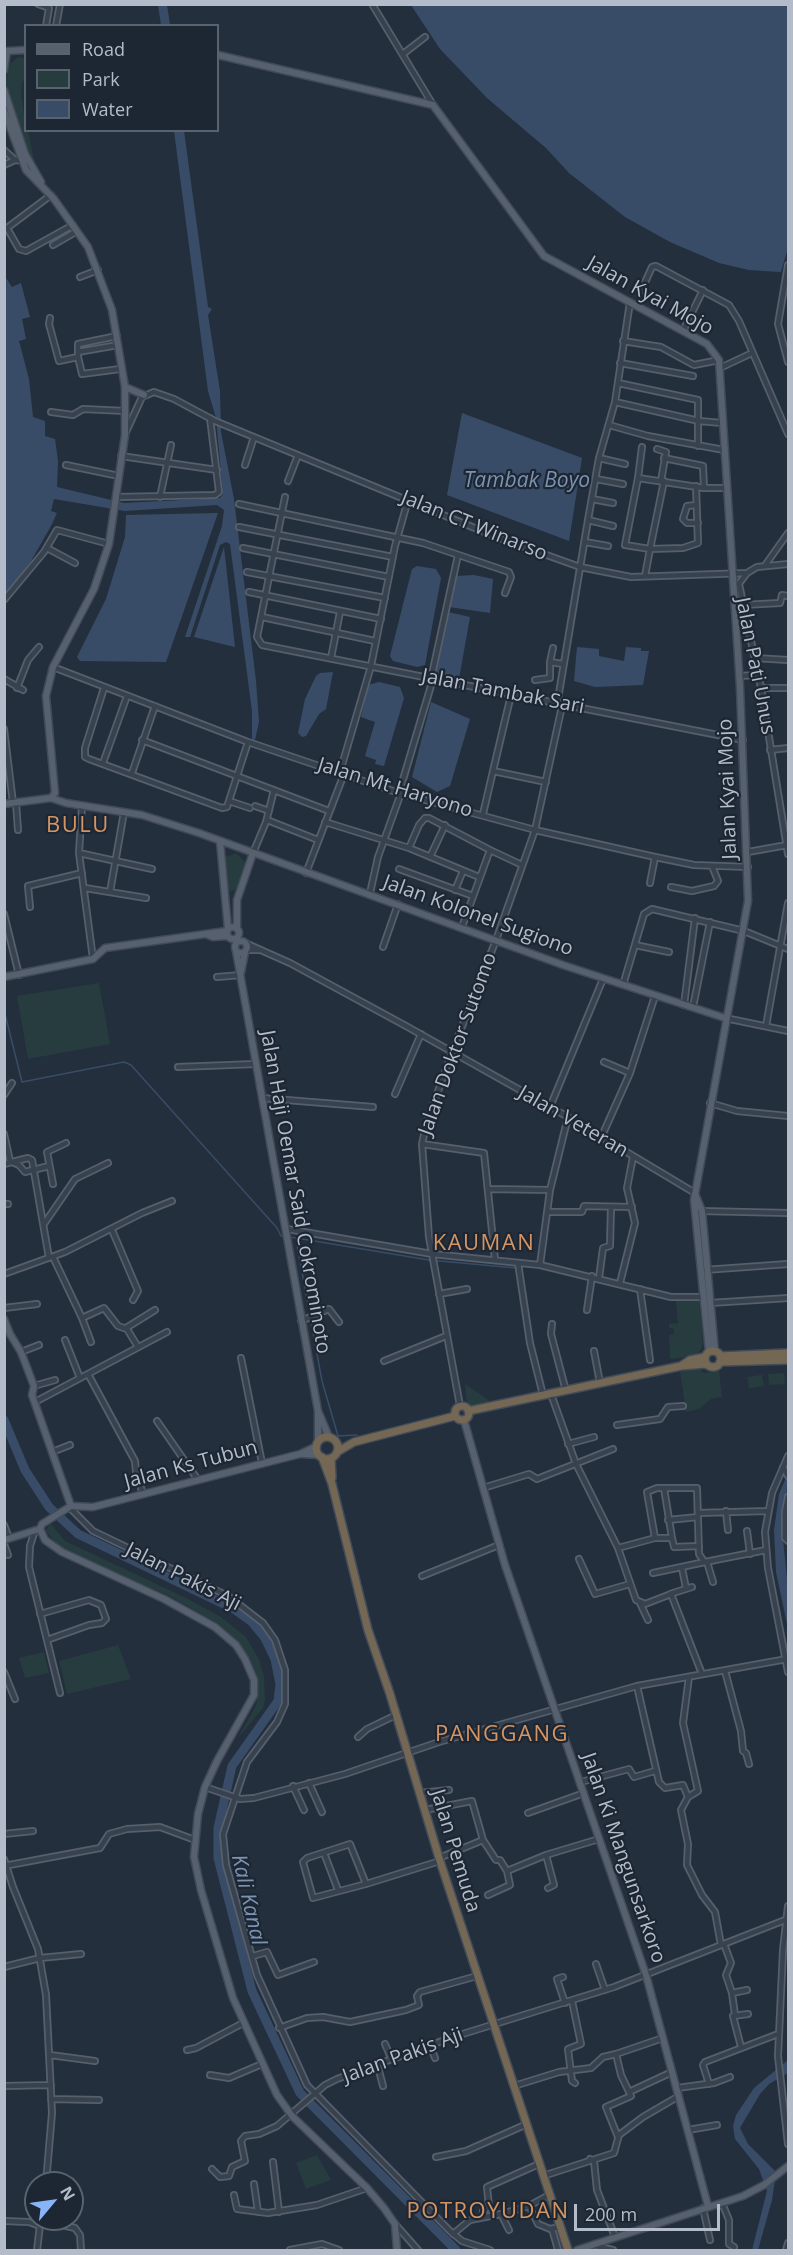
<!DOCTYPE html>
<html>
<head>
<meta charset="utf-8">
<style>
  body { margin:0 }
  #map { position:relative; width:793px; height:2255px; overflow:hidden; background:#242f3e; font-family:"Open Sans",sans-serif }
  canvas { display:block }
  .frame { position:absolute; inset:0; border:6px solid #b4bcc9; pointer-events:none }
  .legend { position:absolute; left:24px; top:24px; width:195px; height:108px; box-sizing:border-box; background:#1d2633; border:2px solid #59626f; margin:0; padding:8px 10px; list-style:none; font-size:18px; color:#b4bcc9 }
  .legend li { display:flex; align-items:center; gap:12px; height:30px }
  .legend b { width:30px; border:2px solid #59626f }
  .north { position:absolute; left:24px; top:2171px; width:60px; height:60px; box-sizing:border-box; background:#1d2633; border:2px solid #59626f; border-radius:50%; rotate:61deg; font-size:16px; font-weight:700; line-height:24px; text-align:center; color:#b4bcc9 }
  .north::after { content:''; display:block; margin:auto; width:21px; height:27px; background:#8ab4f8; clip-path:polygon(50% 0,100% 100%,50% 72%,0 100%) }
  .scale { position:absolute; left:574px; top:2204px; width:146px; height:27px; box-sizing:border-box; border:3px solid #b4bcc9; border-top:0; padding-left:8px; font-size:18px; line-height:21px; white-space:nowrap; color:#b4bcc9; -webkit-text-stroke:4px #1d2633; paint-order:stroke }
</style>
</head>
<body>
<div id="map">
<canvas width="793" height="2255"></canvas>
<div class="frame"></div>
<ul class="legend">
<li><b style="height:8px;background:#56606e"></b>Road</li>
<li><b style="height:16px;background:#263c3f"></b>Park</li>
<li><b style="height:16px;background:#394c67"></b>Water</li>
</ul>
<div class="north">N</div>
<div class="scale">200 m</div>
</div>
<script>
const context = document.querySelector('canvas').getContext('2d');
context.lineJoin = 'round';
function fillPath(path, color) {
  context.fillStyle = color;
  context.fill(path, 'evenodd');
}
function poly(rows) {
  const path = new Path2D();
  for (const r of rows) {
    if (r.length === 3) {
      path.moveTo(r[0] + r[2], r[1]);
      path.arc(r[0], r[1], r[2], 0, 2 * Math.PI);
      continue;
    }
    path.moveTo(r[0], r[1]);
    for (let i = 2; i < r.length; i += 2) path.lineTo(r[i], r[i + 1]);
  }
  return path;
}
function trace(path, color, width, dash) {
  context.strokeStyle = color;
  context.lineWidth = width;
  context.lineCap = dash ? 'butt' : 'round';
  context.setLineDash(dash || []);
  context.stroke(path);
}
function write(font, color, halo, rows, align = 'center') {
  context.font = font + ' "Open Sans",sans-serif';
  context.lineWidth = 4.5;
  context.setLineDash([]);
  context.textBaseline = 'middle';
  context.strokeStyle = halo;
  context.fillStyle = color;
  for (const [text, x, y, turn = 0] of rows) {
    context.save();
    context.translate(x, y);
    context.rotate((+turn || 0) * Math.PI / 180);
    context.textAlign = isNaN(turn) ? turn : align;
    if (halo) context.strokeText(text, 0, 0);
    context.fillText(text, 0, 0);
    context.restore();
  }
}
fillPath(poly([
  [18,57,25,58,25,78,22,83,21,94,26,130,28,131,37,174,29,160,5,83,10,64],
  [236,853,246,863,237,888,231,892,227,889,223,858],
  [99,983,110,1044,28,1059,17,996],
  [699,1300,703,1344,700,1351,694,1356,670,1359,669,1335,674,1334,673,1328,669,1328,669,1324,678,1323,676,1301],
  [698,1368,704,1373,719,1371,722,1397,711,1399,699,1409,686,1412,680,1371],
  [784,1373,785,1384,769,1385,768,1374],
  [762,1375,764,1386,749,1388,747,1377],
  [465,1384,500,1408,476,1411,467,1402],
  [50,1523,65,1541,184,1597,221,1617,245,1636,259,1659,264,1677,265,1700,263,1708,238,1738,256,1705,258,1693,253,1666,235,1638,219,1624,168,1595,112,1573,58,1546,46,1531],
  [118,1645,131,1679,67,1694,59,1661],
  [44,1652,49,1673,25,1678,19,1658],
  [317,2155,331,2180,306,2189,296,2163]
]), '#263c3f');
fillPath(poly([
  [158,5,167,5,170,25,161,25],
  [411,5,788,5,788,248,781,272,749,270,719,263,670,242,625,217,569,173,546,148,487,98,440,49],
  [174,131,184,131,208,307,212,309,208,315,220,391,221,432,234,499,256,681,259,722,255,740,252,739,252,711,230,544,226,542,220,545,190,637,185,637,222,526,224,510,217,505,125,511,54,499,51,511,57,513,51,526,31,561,5,596,4,275,12,287,21,283,30,317,22,319,26,339,19,341,29,379,33,417,45,421,45,436,55,439,58,461,57,487,124,503,220,498,223,494,216,418,208,391],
  [462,413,582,458,569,541,447,495],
  [218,513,166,662,80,661,77,657,106,599,125,537,126,515],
  [224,547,235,647,194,637],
  [417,566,436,569,441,578,425,665,417,667,393,661,390,656,412,569],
  [474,575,493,579,490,613,449,607,456,576],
  [448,612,470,617,459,679,436,674],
  [577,647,599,649,599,656,624,661,626,647,641,648,641,651,649,651,643,685,595,687,574,681],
  [333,672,326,709,319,714,306,736,302,737,298,733,305,699,316,676,320,673],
  [379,682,400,687,404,698,384,766,375,764,376,760,365,756,375,722,361,717,368,685],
  [431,702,470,719,450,786,437,792,412,777],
  [788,1473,783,1539,788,1589,788,1629,776,1572,774,1530,779,1494],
  [788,2060,788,2073,769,2084,760,2094,740,2128,748,2144,776,2172,772,2200,758,2250,752,2250,767,2191,759,2169,735,2139,733,2126,736,2115,754,2088]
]), '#394c67');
trace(poly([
  [4,1010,22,1082,124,1062,131,1065,277,1228,281,1236,285,1236],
  [290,1237,429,1260,516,1268],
  [296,1239,322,1381,338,1436,357,1435]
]), '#394c67', 1.5);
trace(poly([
  [4,1420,25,1470,49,1507,78,1534,234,1609,251,1621,265,1638,275,1659,280,1684,278,1701,232,1766,218,1828,218,1858,252,1991,300,2093,456,2250]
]), '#394c67', 9);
const minor = poly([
  [38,4,49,8,46,26],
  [372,4,433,105],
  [56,26,60,4],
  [403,54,425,37],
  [4,150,15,160],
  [4,165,15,160,25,161],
  [51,195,7,228,19,249,26,251,73,225],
  [53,245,77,231],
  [788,265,778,324,788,362],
  [80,277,98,270],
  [641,291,652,267,656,266,729,305,739,321,788,434],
  [50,318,49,324,59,361,78,357,78,344,117,336],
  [683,331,703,290],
  [623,341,661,347,694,365,719,360],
  [78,352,118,345],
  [78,357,82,374,120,369],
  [620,363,693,376],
  [720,368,752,353],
  [618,383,698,400,698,446],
  [615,402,699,421,722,423],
  [51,412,73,415,83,409,125,411],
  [609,425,648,436,724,450],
  [126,432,142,397,154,392,174,399,215,421,499,538,580,567,631,577,747,573],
  [657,449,666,452,661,481],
  [121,456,217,470],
  [599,458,625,464],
  [664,458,703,466,704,488],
  [66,465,119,476],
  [245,465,254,437],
  [638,478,642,447],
  [596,479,623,484],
  [288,481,298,455],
  [664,481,650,549,683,548,698,543,696,486],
  [117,497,215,495,219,492,210,418],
  [160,497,171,445],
  [285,497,257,637,262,645,743,740],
  [592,499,613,503],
  [239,504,423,543,509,572,511,577,505,593],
  [696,505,687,506,683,519,687,523,698,523],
  [588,520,613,526],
  [239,527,393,557],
  [585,542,608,546],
  [47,548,75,563],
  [243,548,389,577],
  [766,564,788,533],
  [247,572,385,598],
  [645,576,650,549,625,545,638,478,704,488,726,488],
  [739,584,761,688,788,854],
  [738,585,747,573,757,567,788,564],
  [249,592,381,619],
  [4,600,44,552,57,530,109,544],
  [743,605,780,603,782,595,788,596],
  [262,617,375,641],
  [553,648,550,662,563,664],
  [331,658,340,612],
  [755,658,788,660],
  [53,667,248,742,399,793,535,830,655,857,694,865,748,867],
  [739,676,758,675],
  [4,679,23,690],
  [431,679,458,555],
  [535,680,550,678,550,662],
  [17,688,28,660,39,647],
  [104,688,85,748,85,757,89,759,222,808,227,807,248,742],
  [761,688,788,688],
  [511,695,493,771,546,782],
  [557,705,588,520,599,458,615,402,630,302],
  [4,729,13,803],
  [142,740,329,811],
  [770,750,788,748],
  [103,763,127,696],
  [340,772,371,666,395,546,408,500],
  [132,773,155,706],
  [399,793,433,679],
  [229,801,250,808],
  [16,803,18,830],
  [82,806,79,853,93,959],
  [255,806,269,811],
  [483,814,493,771],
  [267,820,318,840],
  [325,822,409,848,419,825,425,818,429,818,490,850,462,927],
  [409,848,479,877],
  [490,850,522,865],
  [748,852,787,845],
  [79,853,152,869],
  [253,853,266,822,274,790],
  [430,857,445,825],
  [399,869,473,896],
  [306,873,344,774],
  [650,883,655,857],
  [671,887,692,891,714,886,718,881,712,866],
  [85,888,146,898],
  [455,890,463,871],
  [110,892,124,812],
  [370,893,378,857,401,793],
  [30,907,28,886,82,873],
  [4,914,19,975],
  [245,943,290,963,406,1026,568,1117,695,1193],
  [635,945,669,952],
  [383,947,398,904],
  [246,950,261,950],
  [217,977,241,975],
  [623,985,644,914,652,909,744,931,788,949],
  [684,1005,695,918],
  [693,1007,710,922],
  [725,1018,788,1031],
  [766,1026,788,903],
  [604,1062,630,1073],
  [178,1067,256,1064],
  [395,1094,421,1034],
  [4,1095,12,1083],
  [262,1098,373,1107],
  [710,1103,737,1111,788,1116],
  [550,1107,603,979],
  [4,1134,10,1161,19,1165,25,1172,49,1166],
  [601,1138,630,1073,655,996],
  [422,1144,484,1153,495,1260],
  [4,1164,28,1158,32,1160,49,1258],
  [53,1184,47,1152,66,1143],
  [489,1189,550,1190],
  [4,1204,8,1204],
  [701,1211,788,1213],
  [547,1212,582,1212,584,1206,632,1207],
  [44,1224,75,1179,108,1163],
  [287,1229,432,1254,540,1265,671,1297,703,1297],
  [112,1230,138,1291,133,1300],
  [53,1257,82,1318,104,1308,118,1326,127,1329,138,1347],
  [518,1263,530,1343,543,1395],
  [540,1265,550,1190,568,1117],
  [704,1270,788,1264],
  [4,1274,65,1252,142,1213,172,1201],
  [599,1278,603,1248,610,1246,611,1207],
  [620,1283,635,1223,627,1188,633,1157],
  [640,1289,650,1360],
  [439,1294,467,1289],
  [710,1303,788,1298],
  [4,1308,37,1304],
  [587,1310,592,1276],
  [82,1318,91,1342],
  [301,1321,329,1309,339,1322],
  [552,1324,551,1334,566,1391],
  [126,1328,155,1310],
  [65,1340,80,1378],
  [594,1351,600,1383],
  [21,1352,39,1345],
  [241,1358,262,1463],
  [384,1361,446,1336],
  [88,1374,135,1461,136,1472,143,1494],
  [34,1386,55,1380],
  [551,1394,576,1464,618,1548,636,1600,645,1604,671,1594,702,1674],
  [35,1402,167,1332],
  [460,1406,429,1237,422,1144,426,1125,452,1052,496,940,535,830,562,706],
  [157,1421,198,1480],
  [617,1425,660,1419,668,1407,683,1406],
  [568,1444,594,1437],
  [52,1452,70,1445],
  [788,1456,772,1493,765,1532,768,1568,788,1672],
  [783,1467,788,1476],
  [483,1488,529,1474,537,1479,613,1449],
  [788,1497,785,1512,785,1538,788,1541],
  [69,1507,93,1531,228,1596,263,1623,275,1640,285,1670,285,1704,277,1722,247,1762,223,1834,226,1865,257,1975,307,2085,450,2231,462,2241,490,2250],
  [726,1511,728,1530],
  [698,1513,767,1511],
  [668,1520,698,1517],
  [4,1525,9,1538],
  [35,1530,30,1546,29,1567,60,1693],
  [747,1531,750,1554],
  [655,1538,647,1492,657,1488,697,1488,699,1554,703,1560,705,1562,766,1550],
  [672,1538,674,1547,699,1546],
  [4,1544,8,1555],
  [618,1548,655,1538,672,1538,664,1488],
  [579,1559,595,1594,630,1584],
  [707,1562,713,1582],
  [682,1568,686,1588],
  [653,1573,705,1562],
  [422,1576,499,1545],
  [670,1594,692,1587],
  [640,1603,648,1620],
  [40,1614,89,1600,101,1605,106,1619,102,1623,89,1625,47,1640],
  [725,1671,741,1731,743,1751,746,1753,749,1764],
  [4,1672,15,1699],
  [689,1677,683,1723,698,1791,688,1797,681,1810,688,1844,687,1865,702,1895,715,1912,721,1945],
  [637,1686,659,1782,665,1788,683,1785,688,1797],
  [358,1737,367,1729,396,1715],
  [581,1782,629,1769,634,1777,655,1771],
  [309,1783,322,1812],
  [293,1786,304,1810],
  [205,1787,240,1799,254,1798,345,1774,439,1742,637,1686,787,1659],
  [420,1793,449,1790],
  [425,1810,472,1801,483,1840,496,1860,500,1860,507,1871,546,1855,599,1839],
  [528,1813,584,1793],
  [4,1834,33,1831],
  [324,1853,338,1890],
  [546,1855,554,1885,548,1888],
  [439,1858,483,1840],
  [4,1859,13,1887,38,1949,46,1995,52,2113,46,2183],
  [4,1866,100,1848,109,1834,127,1829,160,1827,195,1840],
  [366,1884,350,1844,307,1858,303,1862,313,1898,366,1884,440,1861],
  [488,1895,510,1885,507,1871],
  [788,1906,783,1950,778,2056,788,2144],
  [724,1944,731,1963,726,1975,732,1993],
  [253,1956,267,1952,278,1975,314,1962],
  [596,1964,605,1990],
  [4,1967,40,1958,81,1954],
  [563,1977,557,1979,565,2003],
  [572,2001,581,2044,568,2049,572,2081,575,2083],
  [735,2015,732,1993,747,1990],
  [279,2028,307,2018,323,2017,350,2022,406,2010,419,2005,417,1996,420,1992,477,1976],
  [385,2044,391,2058],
  [430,2045,435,2058],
  [741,2047,733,2016,748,2014],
  [187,2050,196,2048,243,2023],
  [50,2055,95,2061],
  [377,2063,383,2086],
  [210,2075,229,2078,262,2064],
  [709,2084,703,2065,705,2062,778,2034],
  [4,2086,51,2085],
  [514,2086,559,2072,591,2068,603,2057,616,2054],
  [677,2088,714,2083,730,2077],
  [629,2092,672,2072],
  [51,2099,99,2100],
  [688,2130,717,2125],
  [618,2137,606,2107,631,2096,621,2075,616,2054,663,2038],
  [436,2157,466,2151,527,2124],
  [590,2159,594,2161,597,2190,615,2237],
  [273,2162,279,2212],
  [212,2169,220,2177,229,2176,232,2167,245,2161,241,2141,245,2136,259,2134,277,2126,325,2085,337,2079,453,2037,614,1987,785,1920],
  [543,2176,614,2153,619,2135,643,2117,679,2096],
  [254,2184,258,2212],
  [234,2195,237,2209,268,2213,317,2205,367,2188],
  [722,2203,729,2220,729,2244,734,2247],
  [529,2206,538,2224,550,2229,560,2227],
  [703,2208,710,2240],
  [485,2217,483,2211,489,2207,487,2187,539,2164],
  [41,2220,75,2228,80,2235,81,2250],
  [4,2221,29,2222,40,2226],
  [395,2224,418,2250],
  [552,2229,558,2250],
  [509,2230,501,2214,529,2206,549,2195],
  [453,2234,470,2220,501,2214],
  [592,2245,613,2250],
  [37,2250,40,2225],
  [290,2250,322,2244,339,2250],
  [786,2250,788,2243]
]);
const major = poly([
  [7,51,26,50],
  [218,55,433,105,544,256,707,344,719,360,740,687,748,901,694,1200,709,1352],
  [4,70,7,51],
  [4,90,25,154,41,182],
  [4,111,26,170,54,199,88,247,112,310,125,387,125,435,109,544,94,589,53,667,46,696,55,793,51,798],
  [125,387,144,395],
  [51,798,66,803,142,815,199,833,563,965,725,1018],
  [4,804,51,798],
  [220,841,228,929],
  [233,933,6],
  [237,929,237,900,253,853],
  [206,934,213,937,227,936],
  [241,947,6],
  [236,951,318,1411,329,1437],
  [241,972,245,952],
  [4,977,93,959,105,948,227,931],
  [695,1194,702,1211,715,1352],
  [4,1319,10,1334,21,1352,34,1386,32,1395,71,1506],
  [318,1412,318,1442],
  [464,1420,505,1565,646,1975,708,2206],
  [301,1454,319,1455],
  [71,1506,93,1507,300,1454,317,1446],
  [40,1529,45,1540,62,1552,164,1599,215,1627,236,1645,245,1659,254,1680,254,1695,217,1761,205,1787,198,1814,194,1857,201,1890,233,1998,277,2095,292,2116,367,2188,384,2208,395,2224,397,2250],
  [40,1529,42,1524,71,1506],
  [4,1540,40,1529],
  [577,2250,743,2196,764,2185,788,2166]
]);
const highway = poly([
  [713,1359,8],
  [720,1356,788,1353],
  [720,1362,788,1360],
  [681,1366,690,1360,705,1357],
  [462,1413,7],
  [468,1411,681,1366,706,1364],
  [327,1448,11],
  [337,1452,354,1442,455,1416],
  [322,1457,332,1484,368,1630,390,1694,440,1861,568,2250],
  [331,1458,332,1478]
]);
trace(minor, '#565f6c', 8);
trace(major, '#414a57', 9);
trace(highway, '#434c59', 10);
trace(minor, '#38414e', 4.5);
trace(major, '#56606e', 6);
trace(highway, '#746855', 7);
write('20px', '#b4bcc9', '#1d2633', [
  ["Jalan Kyai Mojo",650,296,29],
  ["Jalan CT Winarso",474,526,22],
  ["Jalan Pati Unus",755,666,79],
  ["Jalan Tambak Sari",503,692,11],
  ["Jalan Mt Haryono",395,788,17],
  ["Jalan Kyai Mojo",728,789,-92],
  ["Jalan Kolonel Sugiono",478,916,20],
  ["Jalan Doktor Sutomo",458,1044,-70],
  ["Jalan Veteran",573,1122,30],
  ["Jalan Haji Oemar Said Cokrominoto",295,1192,80],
  ["Jalan Ks Tubun",191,1465,-15],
  ["Jalan Pakis Aji",183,1577,27],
  ["Jalan Pemuda",455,1851,73],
  ["Jalan Ki Mangunsarkoro",623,1858,71],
  ["Jalan Pakis Aji",403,2056,-20]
]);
write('italic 21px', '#7c92b1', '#1d2633', [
  ["Tambak Boyo",527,481],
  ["Kali Kanal",248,1900,77]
]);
context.letterSpacing = '1.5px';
write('22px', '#d59563', '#1d2633', [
  ["BULU",78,826],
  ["KAUMAN",484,1244],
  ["PANGGANG",502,1735],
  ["POTROYUDAN",488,2212]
]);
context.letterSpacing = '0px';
</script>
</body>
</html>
